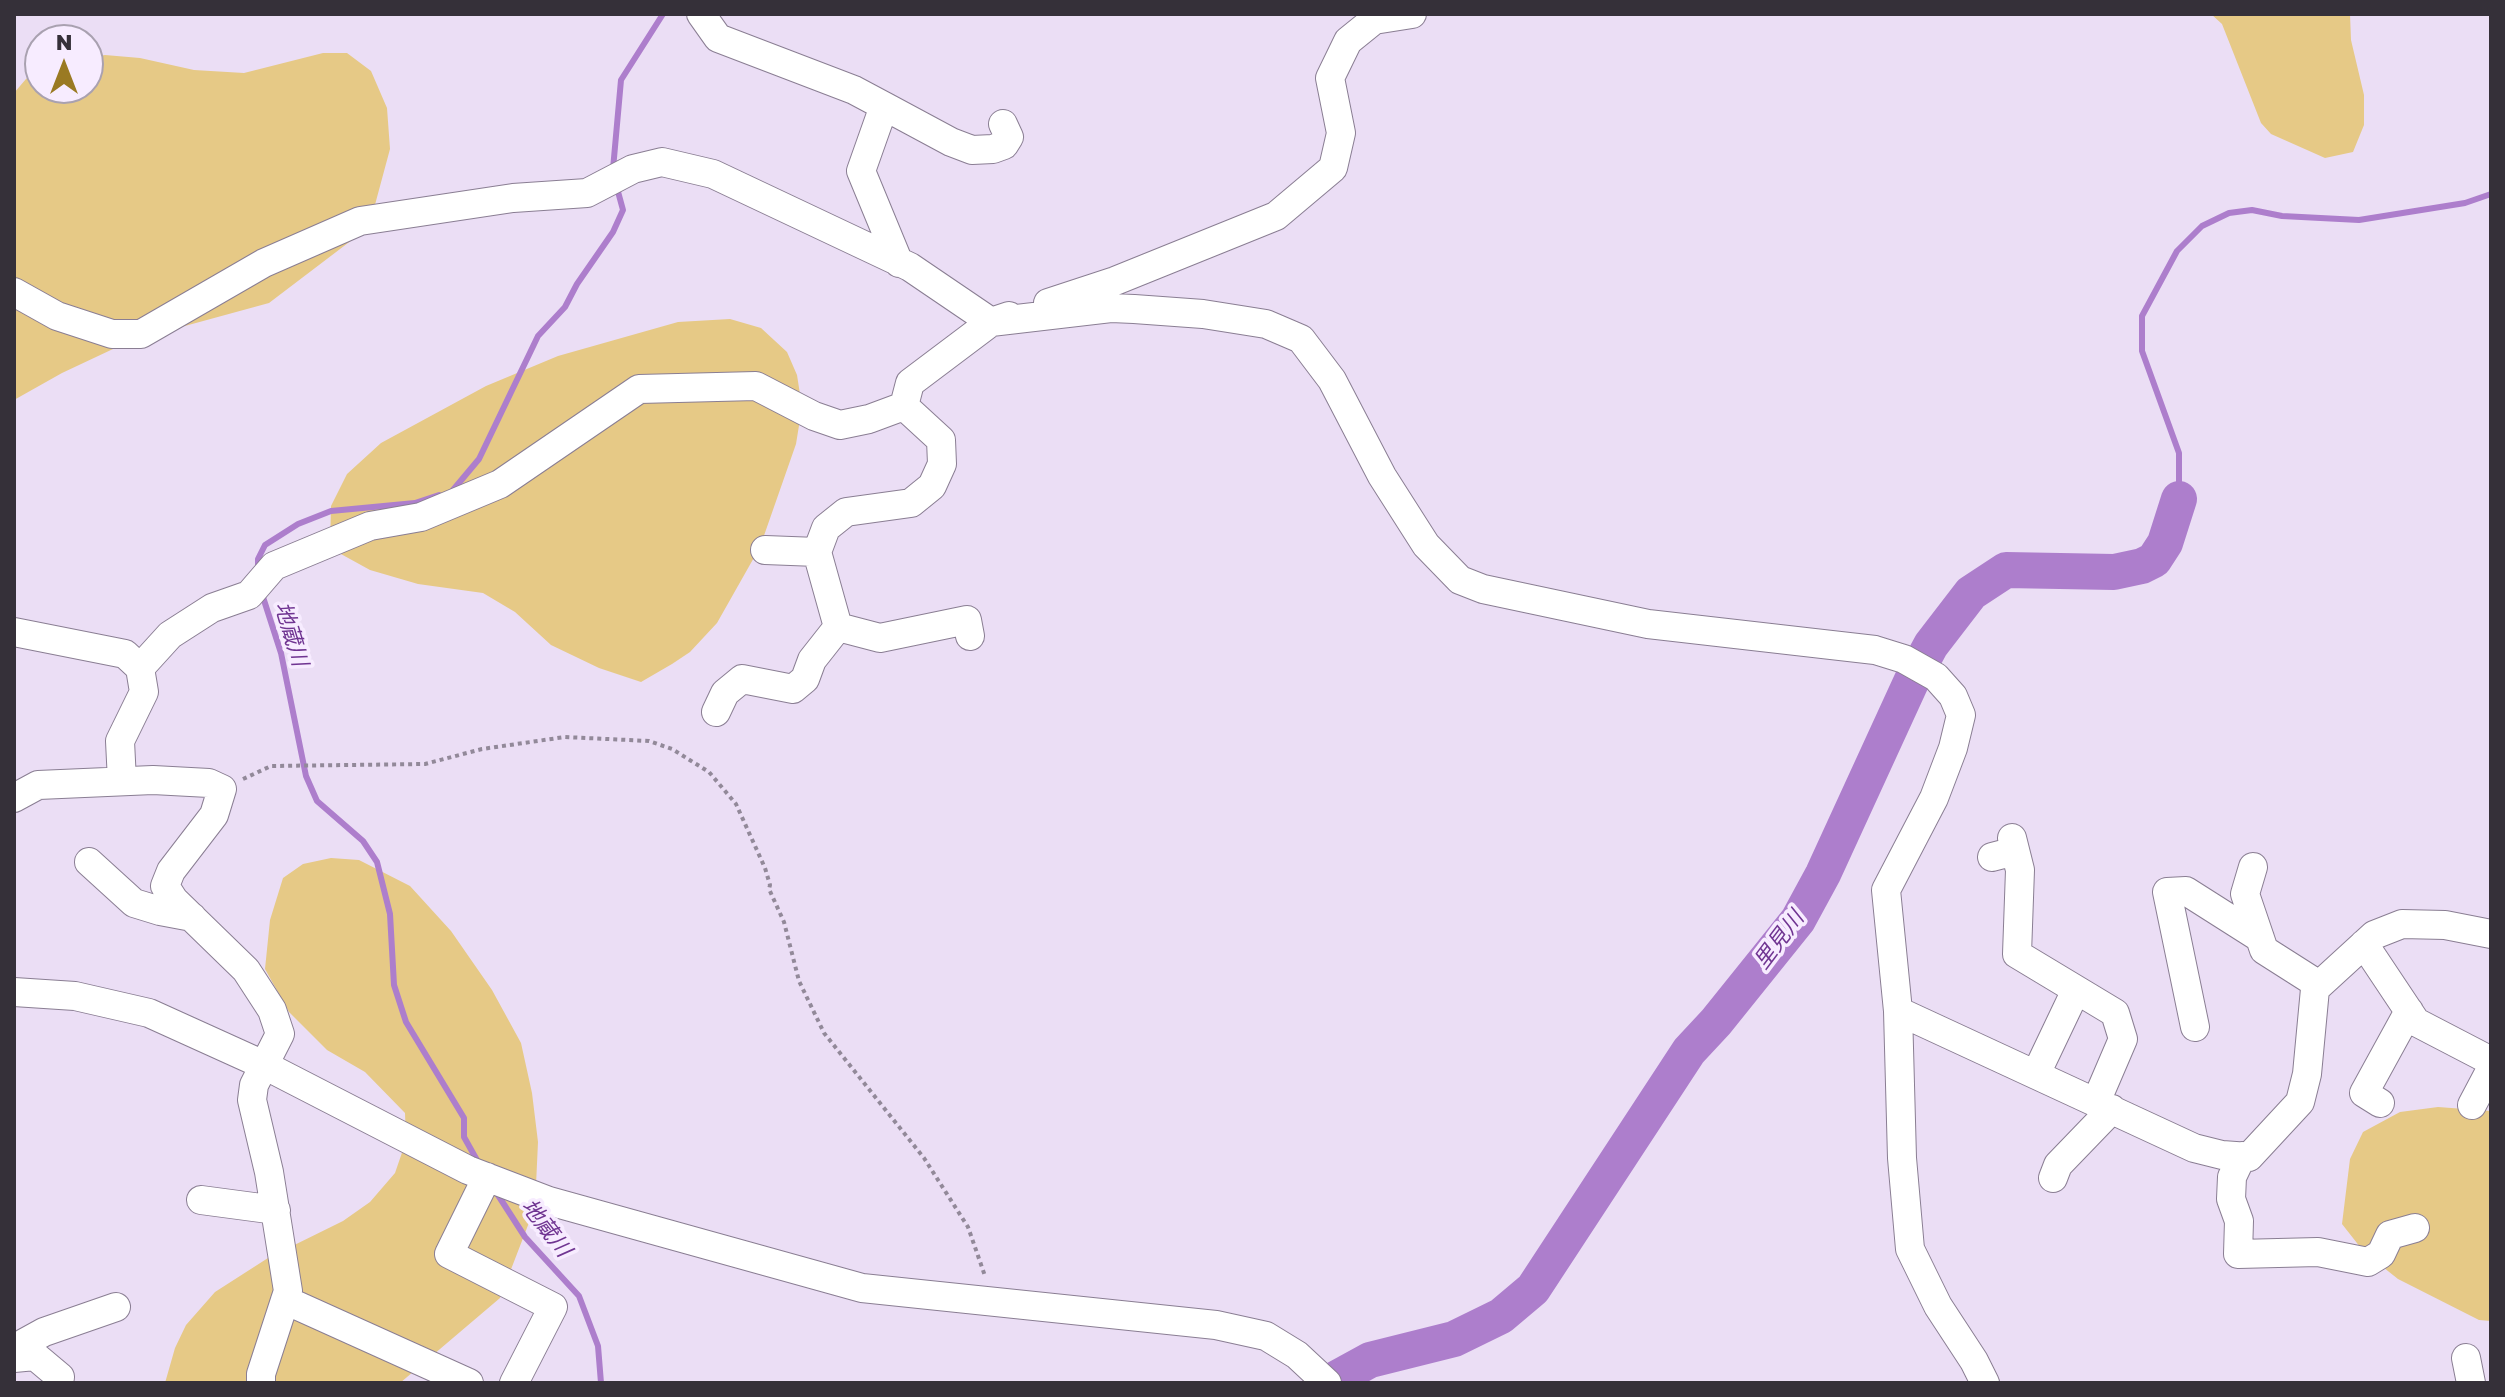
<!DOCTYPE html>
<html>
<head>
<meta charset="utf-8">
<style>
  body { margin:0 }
  #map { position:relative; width:2505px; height:1397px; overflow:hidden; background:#ebdef5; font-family:"Golos Text",sans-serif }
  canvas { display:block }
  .frame { position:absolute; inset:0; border:16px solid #353039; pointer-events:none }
  .north { position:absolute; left:24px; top:24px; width:80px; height:80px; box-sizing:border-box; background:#f7ecff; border:2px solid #a9a1b0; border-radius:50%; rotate:0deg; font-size:22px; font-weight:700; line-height:32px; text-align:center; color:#353039 }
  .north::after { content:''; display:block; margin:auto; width:28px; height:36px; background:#9a7a23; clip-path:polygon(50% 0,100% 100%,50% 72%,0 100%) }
</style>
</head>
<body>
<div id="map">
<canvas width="2505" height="1397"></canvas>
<div class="frame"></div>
<div class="north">N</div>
</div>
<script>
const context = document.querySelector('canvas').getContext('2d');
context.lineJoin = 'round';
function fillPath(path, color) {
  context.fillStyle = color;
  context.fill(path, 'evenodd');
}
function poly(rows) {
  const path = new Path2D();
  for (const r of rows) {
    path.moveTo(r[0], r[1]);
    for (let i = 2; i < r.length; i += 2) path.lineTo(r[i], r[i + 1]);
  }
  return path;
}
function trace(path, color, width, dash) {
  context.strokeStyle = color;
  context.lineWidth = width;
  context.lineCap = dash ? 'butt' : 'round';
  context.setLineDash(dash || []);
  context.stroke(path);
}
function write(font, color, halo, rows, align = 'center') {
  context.font = font + ' "Golos Text","Noto Sans JP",sans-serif';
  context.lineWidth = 7;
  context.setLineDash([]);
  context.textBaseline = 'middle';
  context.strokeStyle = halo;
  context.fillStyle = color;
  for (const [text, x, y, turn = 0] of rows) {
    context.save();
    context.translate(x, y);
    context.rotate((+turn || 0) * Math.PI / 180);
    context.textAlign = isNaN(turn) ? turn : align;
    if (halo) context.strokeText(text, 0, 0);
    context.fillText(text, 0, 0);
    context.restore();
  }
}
fillPath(poly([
  [2211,14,2350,14,2351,40,2364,95,2364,125,2353,152,2325,158,2271,134,2261,123,2222,24],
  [323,53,347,53,371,71,387,108,390,149,369,227,269,303,130,341,62,373,14,400,14,93,26,79,40,71,40,88,88,88,88,58,105,55,140,58,194,70,244,73],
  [730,319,761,328,787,352,797,375,802,407,796,444,760,547,717,623,690,652,672,664,641,682,599,668,551,645,515,612,483,593,418,584,370,570,330,548,331,506,347,474,381,443,486,386,558,356,678,322],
  [331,858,359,860,410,886,451,931,492,990,521,1043,532,1093,538,1142,535,1207,500,1298,400,1383,165,1383,175,1348,186,1325,215,1292,268,1258,343,1221,370,1202,395,1173,406,1141,405,1113,365,1072,327,1050,289,1012,265,969,270,920,283,878,303,864],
  [2438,1107,2491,1111,2491,1321,2479,1320,2398,1279,2364,1252,2342,1224,2350,1159,2363,1132,2400,1112]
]), '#e6c986');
trace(poly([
  [613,169,621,80,663,14],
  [453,490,479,459,538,336,565,307,577,284,613,232,623,210,617,188],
  [2179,499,2179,453,2142,351,2142,316,2177,251,2202,226,2229,213,2252,210,2282,216,2359,220,2465,203,2491,194],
  [258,572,258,559,265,545,298,524,331,511,415,503,439,495],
  [262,594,281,653,306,776,317,801,363,841,377,862,390,914,394,985,406,1022,464,1118,464,1137,478,1162],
  [496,1192,525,1237,579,1296,598,1346,601,1383]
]), '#ad7ecc', 6);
trace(poly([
  [1328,1383,1370,1360,1454,1339,1501,1316,1533,1289,1689,1051,1716,1022,1798,920,1823,874,1912,680,1931,645,1971,593,2006,570,2114,572,2142,566,2154,560,2165,543,2179,499]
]), '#ad7ecc', 36);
const minor = poly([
  [701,14,718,38,854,90,884,106],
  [899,263,861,171,884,106,951,142,972,150,993,149,1004,145,1009,137,1003,124],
  [14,292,57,316,112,334,141,334,264,263,360,221,513,198,587,193,633,169,662,162,713,174,910,267,991,322,1111,308,1134,309,1203,314,1266,324,1301,339,1332,380,1382,476,1426,545,1460,580,1483,589,1648,624,1875,650,1904,659,1936,677,1953,696,1961,715,1953,748,1934,798,1886,890,1898,1011,1902,1158,1910,1249,1938,1306,1974,1361,1985,1383],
  [1048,303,1115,281,1276,216,1333,168,1341,133,1330,78,1348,41,1374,20,1412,14],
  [765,550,817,552],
  [838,627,880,638,967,620,970,636],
  [14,632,125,654,140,668,144,692,120,741,122,781],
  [140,668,170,635,212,608,249,595,274,566,370,526,421,517,500,484,639,389,756,386,814,416,840,425,869,419,904,406],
  [716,712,725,693,742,679,793,689,805,679,812,660,838,627,817,552,826,528,846,512,911,503,932,486,942,464,941,440,904,406,910,383,991,322,1009,316],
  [14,798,38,785,153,780,209,783,222,789,214,815,171,871,165,886,174,900,246,970,272,1010,280,1034,254,1085,252,1100,269,1172,288,1291,261,1374,261,1383],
  [2012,838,2020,870,2017,954,2115,1013,2123,1039,2096,1102],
  [1992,857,2015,851],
  [89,862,134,903,160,911,192,917],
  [2253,867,2245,894,2264,950,2319,985],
  [2364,944,2416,1022,2491,1061],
  [14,992,75,996,149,1013,266,1066,468,1170,549,1201,862,1288,1216,1325,1266,1336,1297,1355,1327,1383],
  [1898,1011,2194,1148,2222,1155,2249,1157,2300,1102,2307,1074,2315,989,2374,935,2402,924,2445,925,2491,934],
  [2195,1027,2167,892,2186,891,2260,938],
  [2036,1074,2076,990],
  [2380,1103,2364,1093,2409,1011],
  [2472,1105,2491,1069],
  [2242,1156,2232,1177,2231,1199,2239,1221,2238,1254,2318,1252,2368,1262,2381,1254,2390,1235,2415,1228],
  [487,1177,449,1254,553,1307,514,1383],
  [2053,1178,2058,1165,2112,1109],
  [201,1200,276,1210],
  [285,1300,469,1383],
  [24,1357,24,1343,44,1332,116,1307],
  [14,1358,35,1356,60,1377],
  [2466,1358,2471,1383]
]);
trace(minor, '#8a7e93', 30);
trace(poly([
  [243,779,271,766,425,764,482,749,565,737,649,741,672,749,709,772,736,804,765,868,770,885,769,889,784,922,799,981,824,1033,924,1158,968,1227,985,1276]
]), '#928999', 4, [4, 4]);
trace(minor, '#fff', 28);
write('italic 22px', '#703592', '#f7ecff', [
  ["地蔵川",291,634,73],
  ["里見川",1779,940,-53],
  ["地蔵川",546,1228,52]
]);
</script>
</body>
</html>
